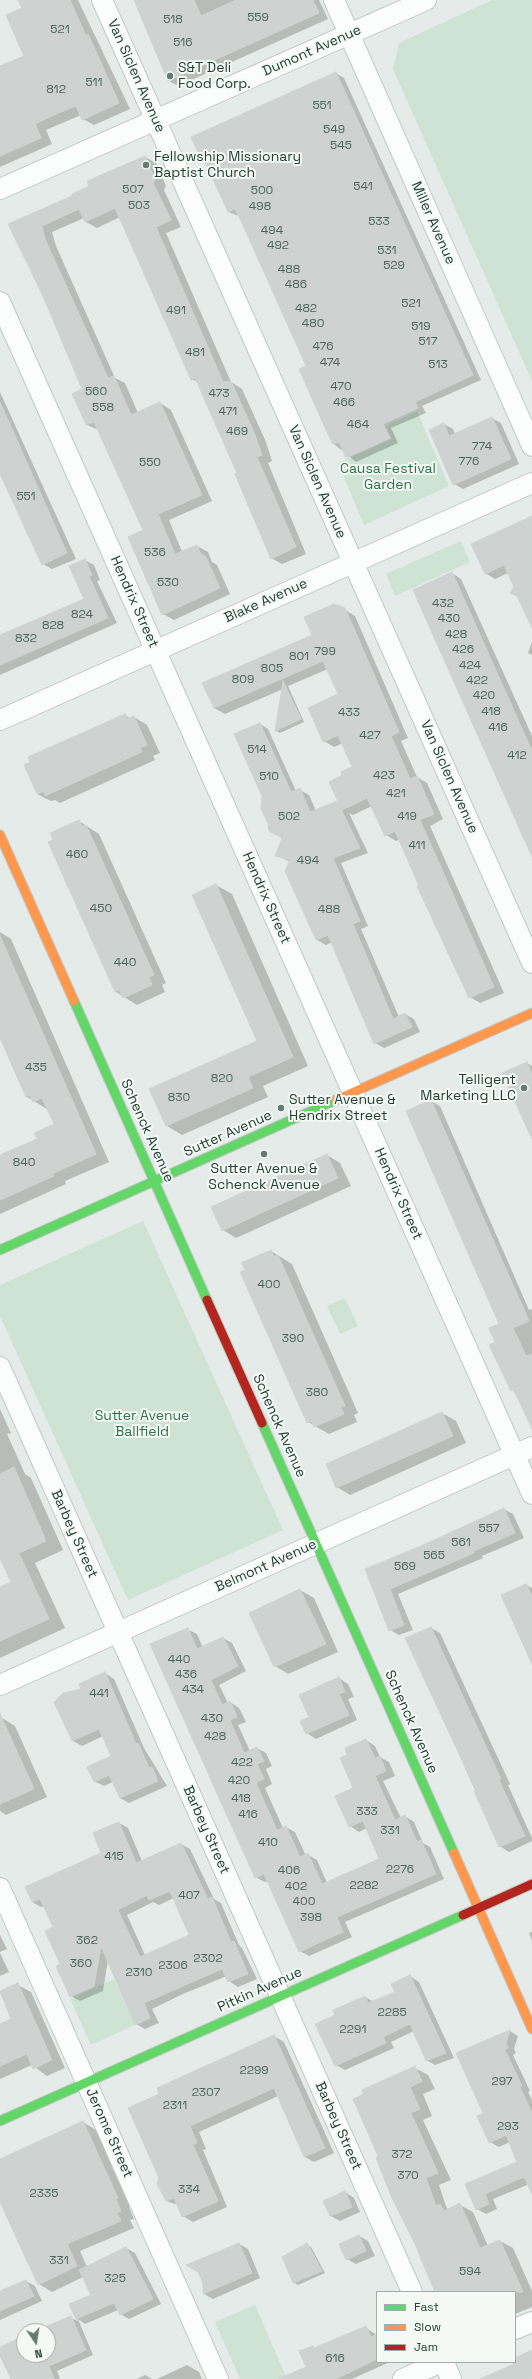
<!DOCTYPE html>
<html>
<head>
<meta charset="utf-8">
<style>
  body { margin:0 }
  #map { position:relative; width:532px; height:2379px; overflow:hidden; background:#e5ebe8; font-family:"Space Grotesk",sans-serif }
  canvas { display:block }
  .legend { position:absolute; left:376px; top:2291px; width:140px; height:72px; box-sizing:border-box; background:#f4f9f6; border:1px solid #a0aea9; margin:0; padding:5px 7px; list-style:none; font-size:12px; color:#233e36 }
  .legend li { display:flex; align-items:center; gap:8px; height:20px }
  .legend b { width:20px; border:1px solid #a0aea9 }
  .north { position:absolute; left:16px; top:2323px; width:40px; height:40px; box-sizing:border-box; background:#f4f9f6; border:1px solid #a0aea9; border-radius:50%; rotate:167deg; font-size:11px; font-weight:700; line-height:16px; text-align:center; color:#233e36 }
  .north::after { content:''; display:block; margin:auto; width:14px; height:18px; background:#677b74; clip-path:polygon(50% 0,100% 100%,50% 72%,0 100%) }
</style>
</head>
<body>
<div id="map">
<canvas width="532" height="2379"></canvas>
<ul class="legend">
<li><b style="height:5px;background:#63d668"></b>Fast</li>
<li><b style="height:5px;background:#ff974d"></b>Slow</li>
<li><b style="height:5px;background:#b3261e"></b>Jam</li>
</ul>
<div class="north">N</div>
</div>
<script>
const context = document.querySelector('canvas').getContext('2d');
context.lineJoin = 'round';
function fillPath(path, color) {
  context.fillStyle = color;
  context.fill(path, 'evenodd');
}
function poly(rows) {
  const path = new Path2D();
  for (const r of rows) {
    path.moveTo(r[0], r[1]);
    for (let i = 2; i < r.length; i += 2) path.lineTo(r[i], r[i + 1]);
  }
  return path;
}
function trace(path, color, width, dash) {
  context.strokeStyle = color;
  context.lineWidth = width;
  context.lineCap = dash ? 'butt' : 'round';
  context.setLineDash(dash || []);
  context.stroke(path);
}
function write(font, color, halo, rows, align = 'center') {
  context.font = font + ' "Space Grotesk",sans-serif';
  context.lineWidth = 4;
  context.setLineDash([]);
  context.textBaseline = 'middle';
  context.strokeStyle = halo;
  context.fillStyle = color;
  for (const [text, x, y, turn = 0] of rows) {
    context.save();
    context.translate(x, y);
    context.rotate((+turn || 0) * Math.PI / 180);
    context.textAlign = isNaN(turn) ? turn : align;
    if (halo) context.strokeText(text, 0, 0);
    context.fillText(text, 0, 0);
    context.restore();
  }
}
fillPath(poly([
  [492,0,532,0,532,381,393,69,399,43],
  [417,411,449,486,364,525,338,463,392,439,386,426],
  [461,541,470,562,395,596,386,574],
  [143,1221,283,1530,128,1600,0,1316,0,1285],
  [345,1298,358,1326,340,1334,327,1306],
  [114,1979,135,2025,91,2045,70,1999],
  [255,2305,287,2379,240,2379,215,2322]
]), '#cfe3d5');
fillPath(poly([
  [19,0,78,0,130,109,94,125,83,119,81,115,46,130,52,144,0,167,0,67,25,56,23,8],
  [135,0,319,0,328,19,178,86,169,81],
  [336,73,344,78,481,380,422,406,426,413,391,428,398,443,356,462,334,444,307,366,239,216,228,212],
  [145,157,156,163,166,186,164,190,181,227,166,233,231,382,242,389,266,442,272,461,268,463,306,554,282,564,271,558,239,473,199,383,192,379,120,217,97,228,86,222,84,218,52,232,56,246,115,378,125,383,138,413,160,403,171,410,212,501,169,520,182,552,197,546,208,552,212,562,217,565,230,594,174,620,163,614,144,531,99,430,87,425,83,390,43,295,10,225,74,196],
  [0,392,76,559,52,569,43,564,0,472],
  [492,418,501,423,519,464,463,489,454,484,444,424,453,429,455,435],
  [532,517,532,626,508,573,495,579,485,573],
  [85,560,94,565,100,580,97,581,117,623,0,675,0,638,85,600],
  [452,573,461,579,532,736,532,854],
  [344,609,355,616,408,738,401,741,417,777,427,783,443,819,430,826,504,993,480,1003,470,997,400,839,396,841,386,835,372,806,353,815,349,813,368,853,341,863,368,926,361,929,399,1017,405,1014,414,1019,420,1032,384,1048,375,1043,332,942,326,945,317,940,286,871,290,862,276,855,283,838,263,796,260,724,268,729,296,791,300,790,309,795,316,811,337,802,340,803,344,776,354,768,343,743,334,747,324,741,339,695,328,669,288,686,304,722,280,733,276,731,283,689,225,714,214,708,313,636],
  [532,642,532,655,528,653],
  [125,715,131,719,134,717,147,725,160,753,153,756,155,760,60,803,55,800,51,801,37,794],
  [79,821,99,834,166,983,162,985,165,992,137,1005,116,992,50,842],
  [216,885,232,894,308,1066,263,1086,268,1097,182,1135,167,1126,259,1042],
  [0,932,11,939,109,1162,65,1181,66,1184,0,1214,0,1156,38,1139,55,1125,47,1109,27,1097,0,1036],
  [527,1063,532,1066,532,1133],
  [431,1101,440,1106,529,1310,532,1309,532,1419,527,1416,490,1346,496,1343,500,1324],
  [327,1155,340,1163,351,1186,236,1238,223,1230],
  [271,1251,292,1264,358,1413,354,1415,357,1422,329,1434,308,1422,246,1271],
  [0,1409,11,1433,7,1434,25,1474,31,1478,63,1550,35,1563,65,1628,0,1658,0,1588,12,1583,0,1557],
  [442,1413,456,1421,466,1443,350,1495,337,1487],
  [504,1509,513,1514,524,1538,482,1556,483,1558,398,1594,413,1630,399,1635,390,1630,366,1570,421,1547],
  [526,1585,532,1588,532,1665,502,1596],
  [300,1590,314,1598,338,1652,288,1674,275,1666],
  [431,1628,440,1633,510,1784,508,1785,532,1838,532,1841,509,1852,500,1846,407,1638],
  [187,1629,197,1634,203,1648,223,1638,232,1643,246,1671,219,1685,228,1703,230,1702,239,1708,246,1722,238,1725,250,1751,257,1748,266,1753,272,1766,266,1769,272,1784,265,1788,283,1828,286,1827,295,1832,306,1856,308,1855,317,1860,327,1883,381,1859,367,1828,359,1832,350,1826,354,1788,349,1755,366,1740,375,1746,380,1757,389,1762,395,1776,383,1781,401,1818,405,1816,414,1822,423,1843,430,1847,444,1879,345,1922,352,1937,309,1956,300,1951,268,1881,265,1882,255,1877],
  [105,1673,114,1679,144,1748,167,1786,129,1803,120,1798,113,1782,104,1786,94,1781,112,1756,103,1736,82,1746,73,1741,55,1703,83,1690],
  [339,1678,348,1684,354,1697,348,1699,357,1720,316,1739,307,1733,310,1718],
  [2,1718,15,1726,47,1797,6,1815,0,1811],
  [119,1823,128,1828,142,1861,181,1844,190,1849,214,1899,221,1903,239,1945,242,1948,257,1979,238,1987,229,1981,227,1976,183,1994,152,2009,159,2023,145,2029,136,2024,108,1960,103,1991,80,2001,71,1996,61,1965,54,1928,44,1906,41,1907,32,1902,103,1853],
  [174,1898,190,1936,145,1955,127,1915,153,1902,159,1905],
  [532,1932,532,1941,529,1933],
  [0,1935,7,1949,0,1952],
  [0,1953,9,1972,0,1976],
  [410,1976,419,1982,454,2058,435,2065,426,2060,414,2031,391,2042,394,2048,345,2070,336,2065,337,2016,365,1997,374,2002,396,1992],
  [18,1985,31,1992,65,2068,47,2076,32,2065,0,2079,0,2025,12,2020,0,1992],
  [510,2031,518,2036,514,2049,516,2053,513,2055,530,2091,528,2092,532,2100,532,2183,493,2199,497,2209,486,2214,477,2209,466,2184,519,2163,510,2142,499,2147,490,2142,485,2114,458,2053],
  [274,2036,284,2042,334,2153,314,2162,305,2157,278,2096,199,2132,206,2149,203,2150,227,2207,193,2222,183,2216,178,2205,166,2201,160,2178,161,2094],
  [415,2068,428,2075,435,2089,423,2094,432,2116,423,2120,451,2180,439,2185,447,2209,460,2205,473,2212,488,2246,500,2241,513,2248,532,2291,532,2307,515,2314,515,2292,436,2292,379,2157],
  [83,2122,96,2130,131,2206,129,2207,134,2219,130,2220,134,2228,80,2251,87,2267,126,2248,135,2253,161,2304,129,2319,120,2314,118,2310,85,2324,78,2319,93,2355,57,2371,60,2379,13,2379,0,2353,0,2348,24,2338,24,2355,48,2355,48,2331,40,2331,71,2318,78,2321,70,2305,92,2296,83,2277,52,2292,39,2284,0,2200,0,2160],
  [345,2192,354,2198,360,2212,340,2221,331,2216],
  [359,2236,368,2241,375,2256,356,2264,347,2259],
  [239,2244,248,2249,260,2278,213,2299,204,2294,204,2283],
  [307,2244,311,2247,325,2273,298,2285,293,2282],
  [26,2281,35,2286,42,2301,0,2320,0,2292],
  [366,2328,377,2335,377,2362,390,2362,352,2379,293,2379,307,2367,313,2347,316,2348],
  [187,2365,199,2372,202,2379,157,2379],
  [145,2375,152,2379,137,2379]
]), '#0003');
const building = poly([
  [18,0,70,0,86,36,88,34,119,103,82,120,76,106,56,114,35,124,41,138,0,156,0,66,24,56,6,15,22,8,18,0],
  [134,0,194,0,201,16,236,0,313,0,319,13,168,81,134,0],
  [336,72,473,375,415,402,418,408,383,424,390,438,346,458,339,442,333,444,327,432,299,369,306,366,243,225,235,209,228,212,202,155,198,153,191,137,336,72],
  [145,156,155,180,153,183,171,220,156,227,223,382,231,381,255,435,262,455,257,457,296,547,271,559,235,474,237,473,195,378,191,380,115,208,85,222,79,209,42,226,45,239,108,378,114,376,131,415,160,402,202,495,158,514,175,554,197,545,201,554,206,557,220,588,162,615,128,537,143,530,94,422,86,425,79,409,72,394,82,389,42,294,8,224,72,196,72,194,89,186,87,181,145,156],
  [0,402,67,553,42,565,0,474,0,402],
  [492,417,511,459,453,485,429,430,444,423,449,436,492,417],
  [532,516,532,628,517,596,510,593,514,587,504,565,485,574,471,544,532,516],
  [85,559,92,575,89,576,108,618,0,665,0,635,84,599,69,566,85,559],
  [452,572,532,751,532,857,413,590,452,572],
  [334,604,345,608,399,732,391,736,410,779,417,776,434,814,420,820,494,987,469,998,417,886,419,886,395,831,385,836,367,798,342,810,329,782,342,775,341,772,352,767,338,735,323,742,308,708,338,694,323,661,214,708,202,683,312,635,304,617,334,604],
  [283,681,301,719,275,731,283,681],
  [125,714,127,719,134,716,147,745,140,748,142,752,45,796,44,791,37,794,24,765,30,762,28,757,125,714],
  [260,723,291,792,300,788,310,812,337,801,360,848,333,858,360,921,353,924,393,1019,405,1013,412,1027,374,1044,328,935,316,940,285,871,290,860,275,856,282,838,269,831,268,823,261,809,262,796,234,734,260,723],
  [79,820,82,827,86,825,154,975,149,977,152,985,123,998,119,990,115,992,48,842,53,840,50,833,79,820],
  [216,884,293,1057,248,1077,253,1088,166,1126,149,1089,257,1041,192,895,216,884],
  [0,936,96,1154,52,1174,54,1176,0,1200,0,1155,37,1139,34,1133,54,1124,42,1098,33,1102,30,1095,26,1097,0,1038,0,936],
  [527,1062,532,1074,532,1139,502,1073,527,1062],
  [431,1100,529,1321,513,1328,526,1356,532,1354,532,1429,514,1390,511,1391,489,1345,495,1342,489,1328,499,1324,406,1111,431,1100],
  [327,1154,338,1178,222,1231,211,1207,327,1154],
  [271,1250,274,1257,278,1255,345,1406,341,1407,344,1414,314,1427,311,1421,307,1423,240,1272,245,1270,241,1263,271,1250],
  [442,1412,453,1436,336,1488,326,1464,442,1412],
  [14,1467,46,1541,19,1553,49,1619,0,1641,0,1587,11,1582,0,1559,0,1474,14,1467],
  [504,1508,515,1533,474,1551,474,1553,390,1589,404,1625,389,1631,365,1569,421,1546,504,1508],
  [526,1584,532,1596,532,1664,501,1595,526,1584],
  [300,1589,326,1644,274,1667,249,1613,300,1589],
  [431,1627,501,1779,499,1780,525,1836,499,1847,474,1791,476,1790,405,1638,431,1627],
  [188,1628,197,1649,223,1637,238,1666,211,1680,222,1705,230,1701,236,1714,237,1717,230,1720,244,1753,257,1747,264,1761,257,1764,264,1779,256,1783,277,1830,286,1826,300,1857,308,1853,322,1884,379,1859,363,1821,349,1827,335,1796,353,1788,340,1758,347,1755,345,1748,366,1739,375,1758,380,1756,386,1771,375,1776,395,1820,405,1815,417,1842,421,1840,436,1874,337,1917,343,1932,299,1952,264,1874,255,1878,150,1644,188,1628],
  [105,1672,136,1744,138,1743,149,1768,152,1767,158,1781,120,1798,109,1775,94,1782,87,1767,111,1756,99,1729,72,1741,54,1702,63,1693,81,1689,79,1684,105,1672],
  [339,1677,345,1692,339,1694,349,1715,306,1734,300,1721,309,1717,299,1695,339,1677],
  [0,1714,34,1789,0,1804,0,1714],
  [119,1822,136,1863,181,1843,208,1899,212,1897,231,1942,234,1941,248,1974,228,1982,222,1969,174,1990,144,2003,150,2018,135,2025,101,1946,94,1986,70,1997,56,1966,60,1964,45,1931,53,1927,40,1899,32,1902,25,1887,101,1853,93,1833,119,1822],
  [170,1891,189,1935,140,1957,118,1910,147,1895,149,1900,170,1891],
  [410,1975,446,2053,426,2061,410,2024,383,2037,386,2043,335,2066,315,2024,335,2015,333,2010,365,1996,368,2003,395,1992,391,1984,410,1975],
  [18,1983,52,2060,33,2069,27,2054,0,2066,0,2024,11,2019,0,1991,18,1983],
  [510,2030,506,2044,508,2048,505,2050,522,2086,520,2087,532,2113,532,2194,524,2177,485,2194,489,2204,476,2210,465,2184,517,2162,506,2135,489,2143,477,2116,483,2113,456,2053,510,2030],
  [274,2035,325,2148,304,2157,274,2088,190,2126,197,2143,193,2145,218,2201,182,2217,174,2198,166,2201,157,2184,159,2178,128,2108,159,2094,157,2088,274,2035],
  [415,2066,422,2081,410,2087,420,2109,411,2113,438,2173,426,2178,436,2206,440,2204,444,2211,460,2203,480,2248,500,2240,523,2292,435,2292,418,2252,419,2252,392,2198,376,2158,378,2156,353,2099,364,2094,362,2090,415,2066],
  [83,2121,118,2198,116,2199,121,2211,117,2213,121,2221,67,2244,77,2266,38,2285,0,2202,0,2159,83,2121],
  [345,2191,352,2207,330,2216,323,2201,345,2191],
  [359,2235,366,2251,346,2260,339,2244,359,2235],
  [239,2243,252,2273,203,2294,203,2283,198,2272,186,2265,239,2243],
  [307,2243,322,2271,293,2283,282,2257,307,2243],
  [126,2247,153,2299,120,2315,114,2303,76,2319,69,2304,91,2295,79,2270,126,2247],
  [26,2280,34,2296,0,2311,0,2291,26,2280],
  [71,2316,86,2350,49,2366,54,2379,11,2379,0,2356,0,2347,24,2336,24,2355,48,2355,48,2331,35,2331,71,2316],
  [366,2326,371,2337,377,2334,377,2359,336,2379,278,2379,306,2367,299,2351,313,2346,314,2348,366,2326],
  [532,2350,532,2379,480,2379,514,2364,515,2358,532,2350]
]);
fillPath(building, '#ced3d1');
trace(building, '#ced4d1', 1);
const street = poly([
  [102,0,532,963],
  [334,0,532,446],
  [0,189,426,0],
  [0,302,532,1494],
  [0,720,532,483],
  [0,1367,412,2292],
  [0,1685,532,1447],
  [0,1888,218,2379],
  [515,2329,532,2322],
  [444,2362,451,2379],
  [403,2379,441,2362]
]);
const fast = poly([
  [74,1001,207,1300],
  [0,1250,336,1100],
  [262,1423,454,1853],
  [0,2121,463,1915]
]);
const slow = poly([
  [0,835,74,1001],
  [336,1100,532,1013],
  [454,1853,532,2029]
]);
const jam = poly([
  [207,1300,262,1423],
  [463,1915,532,1884]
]);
trace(street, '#c2c8c5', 22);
trace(fast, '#c1c8c5', 11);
trace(slow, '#c1c8c5', 11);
trace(jam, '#c1c8c5', 11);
trace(street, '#fbfcfc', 20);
trace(fast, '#63d668', 9);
trace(slow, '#ff974d', 9);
trace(jam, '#b3261e', 9);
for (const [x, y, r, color] of [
  [170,76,4,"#677b74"],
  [146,165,4,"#677b74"],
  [524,1088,4,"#677b74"],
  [281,1108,4,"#677b74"],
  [264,1154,4,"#677b74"]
]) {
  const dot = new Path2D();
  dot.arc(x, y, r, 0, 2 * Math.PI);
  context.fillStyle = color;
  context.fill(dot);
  trace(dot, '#f4f9f6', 1.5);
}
write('12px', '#4e645e', null, [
  ["559",258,18],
  ["518",173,20],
  ["521",60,30],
  ["516",183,43],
  ["511",94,83],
  ["812",56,90],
  ["551",322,106],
  ["549",334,130],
  ["545",341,146],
  ["541",363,187],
  ["507",133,190],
  ["500",262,191],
  ["503",139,206],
  ["498",260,207],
  ["533",379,222],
  ["494",272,231],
  ["492",278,246],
  ["531",387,251],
  ["529",394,266],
  ["488",289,270],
  ["486",296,285],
  ["521",411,304],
  ["482",306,309],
  ["491",176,311],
  ["480",313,324],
  ["519",421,327],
  ["517",428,342],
  ["476",323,347],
  ["481",195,353],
  ["474",330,363],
  ["513",438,365],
  ["470",341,387],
  ["560",96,392],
  ["473",219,394],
  ["466",344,403],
  ["558",103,408],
  ["471",228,412],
  ["464",358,425],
  ["469",237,432],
  ["774",482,447],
  ["776",469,462],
  ["550",150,463],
  ["551",26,497],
  ["536",155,553],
  ["530",168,583],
  ["432",443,604],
  ["824",82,615],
  ["430",449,619],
  ["828",53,626],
  ["428",456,635],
  ["832",26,639],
  ["426",463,650],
  ["799",325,652],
  ["801",299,657],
  ["424",470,666],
  ["805",272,669],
  ["809",243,680],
  ["422",477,681],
  ["420",484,696],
  ["418",491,712],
  ["433",349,713],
  ["416",498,728],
  ["427",370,736],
  ["514",257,750],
  ["412",517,756],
  ["423",384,776],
  ["510",269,777],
  ["421",396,794],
  ["502",289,817],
  ["419",407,817],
  ["411",417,846],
  ["460",77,855],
  ["494",308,861],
  ["450",101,909],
  ["488",329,910],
  ["440",125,963],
  ["435",36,1068],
  ["820",222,1079],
  ["830",179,1098],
  ["840",24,1163],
  ["400",269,1285],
  ["390",293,1339],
  ["380",317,1393],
  ["557",489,1529],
  ["561",461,1543],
  ["565",434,1556],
  ["569",405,1567],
  ["440",179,1660],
  ["436",186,1675],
  ["434",193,1690],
  ["441",99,1694],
  ["430",212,1719],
  ["428",215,1737],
  ["422",242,1763],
  ["420",239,1781],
  ["418",241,1799],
  ["333",367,1812],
  ["416",248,1815],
  ["331",390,1831],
  ["410",268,1843],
  ["415",114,1857],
  ["2276",400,1870],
  ["406",289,1871],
  ["2282",364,1886],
  ["402",296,1887],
  ["407",189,1896],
  ["400",304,1902],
  ["398",311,1918],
  ["362",87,1941],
  ["2302",208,1959],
  ["360",81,1964],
  ["2306",173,1966],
  ["2310",139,1973],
  ["2285",392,2013],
  ["2291",353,2030],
  ["2299",254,2071],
  ["297",502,2082],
  ["2307",206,2093],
  ["2311",175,2106],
  ["293",508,2127],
  ["372",402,2155],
  ["370",408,2176],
  ["334",189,2190],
  ["2335",44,2194],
  ["331",59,2261],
  ["594",470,2272],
  ["325",115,2279],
  ["616",335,2359]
]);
write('14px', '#233e36', '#f4f9f6', [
  ["Dumont Avenue",312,51,-24],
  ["Van Siclen Avenue",136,76,66],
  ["Miller Avenue",433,223,66],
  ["Van Siclen Avenue",317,482,66],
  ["Blake Avenue",266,601,-24],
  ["Hendrix Street",134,602,66],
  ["Van Siclen Avenue",449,777,66],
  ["Hendrix Street",266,898,66],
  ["Schenck Avenue",147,1131,66],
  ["Sutter Avenue",228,1134,-24],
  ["Hendrix Street",398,1194,66],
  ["Schenck Avenue",279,1426,66],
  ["Barbey Street",74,1534,66],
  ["Belmont Avenue",266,1566,-24],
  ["Schenck Avenue",411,1722,66],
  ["Barbey Street",206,1830,66],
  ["Pitkin Avenue",260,1990,-24],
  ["Barbey Street",338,2126,66],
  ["Jerome Street",109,2133,66]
]);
write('14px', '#233e36', '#f4f9f6', [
  ["S&T Deli",178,68],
  ["Food Corp.",178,84],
  ["Fellowship Missionary",154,157],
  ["Baptist Church",154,173],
  ["Telligent",516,1080,"right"],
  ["Marketing LLC",516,1096,"right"],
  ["Sutter Avenue &",289,1100],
  ["Hendrix Street",289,1116],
  ["Sutter Avenue &",264,1169,"center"],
  ["Schenck Avenue",264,1185,"center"]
], 'left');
write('14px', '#2f7347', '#f4f9f6', [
  ["Causa Festival",388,469],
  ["Garden",388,485],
  ["Sutter Avenue",142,1416],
  ["Ballfield",142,1432]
]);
</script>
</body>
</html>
